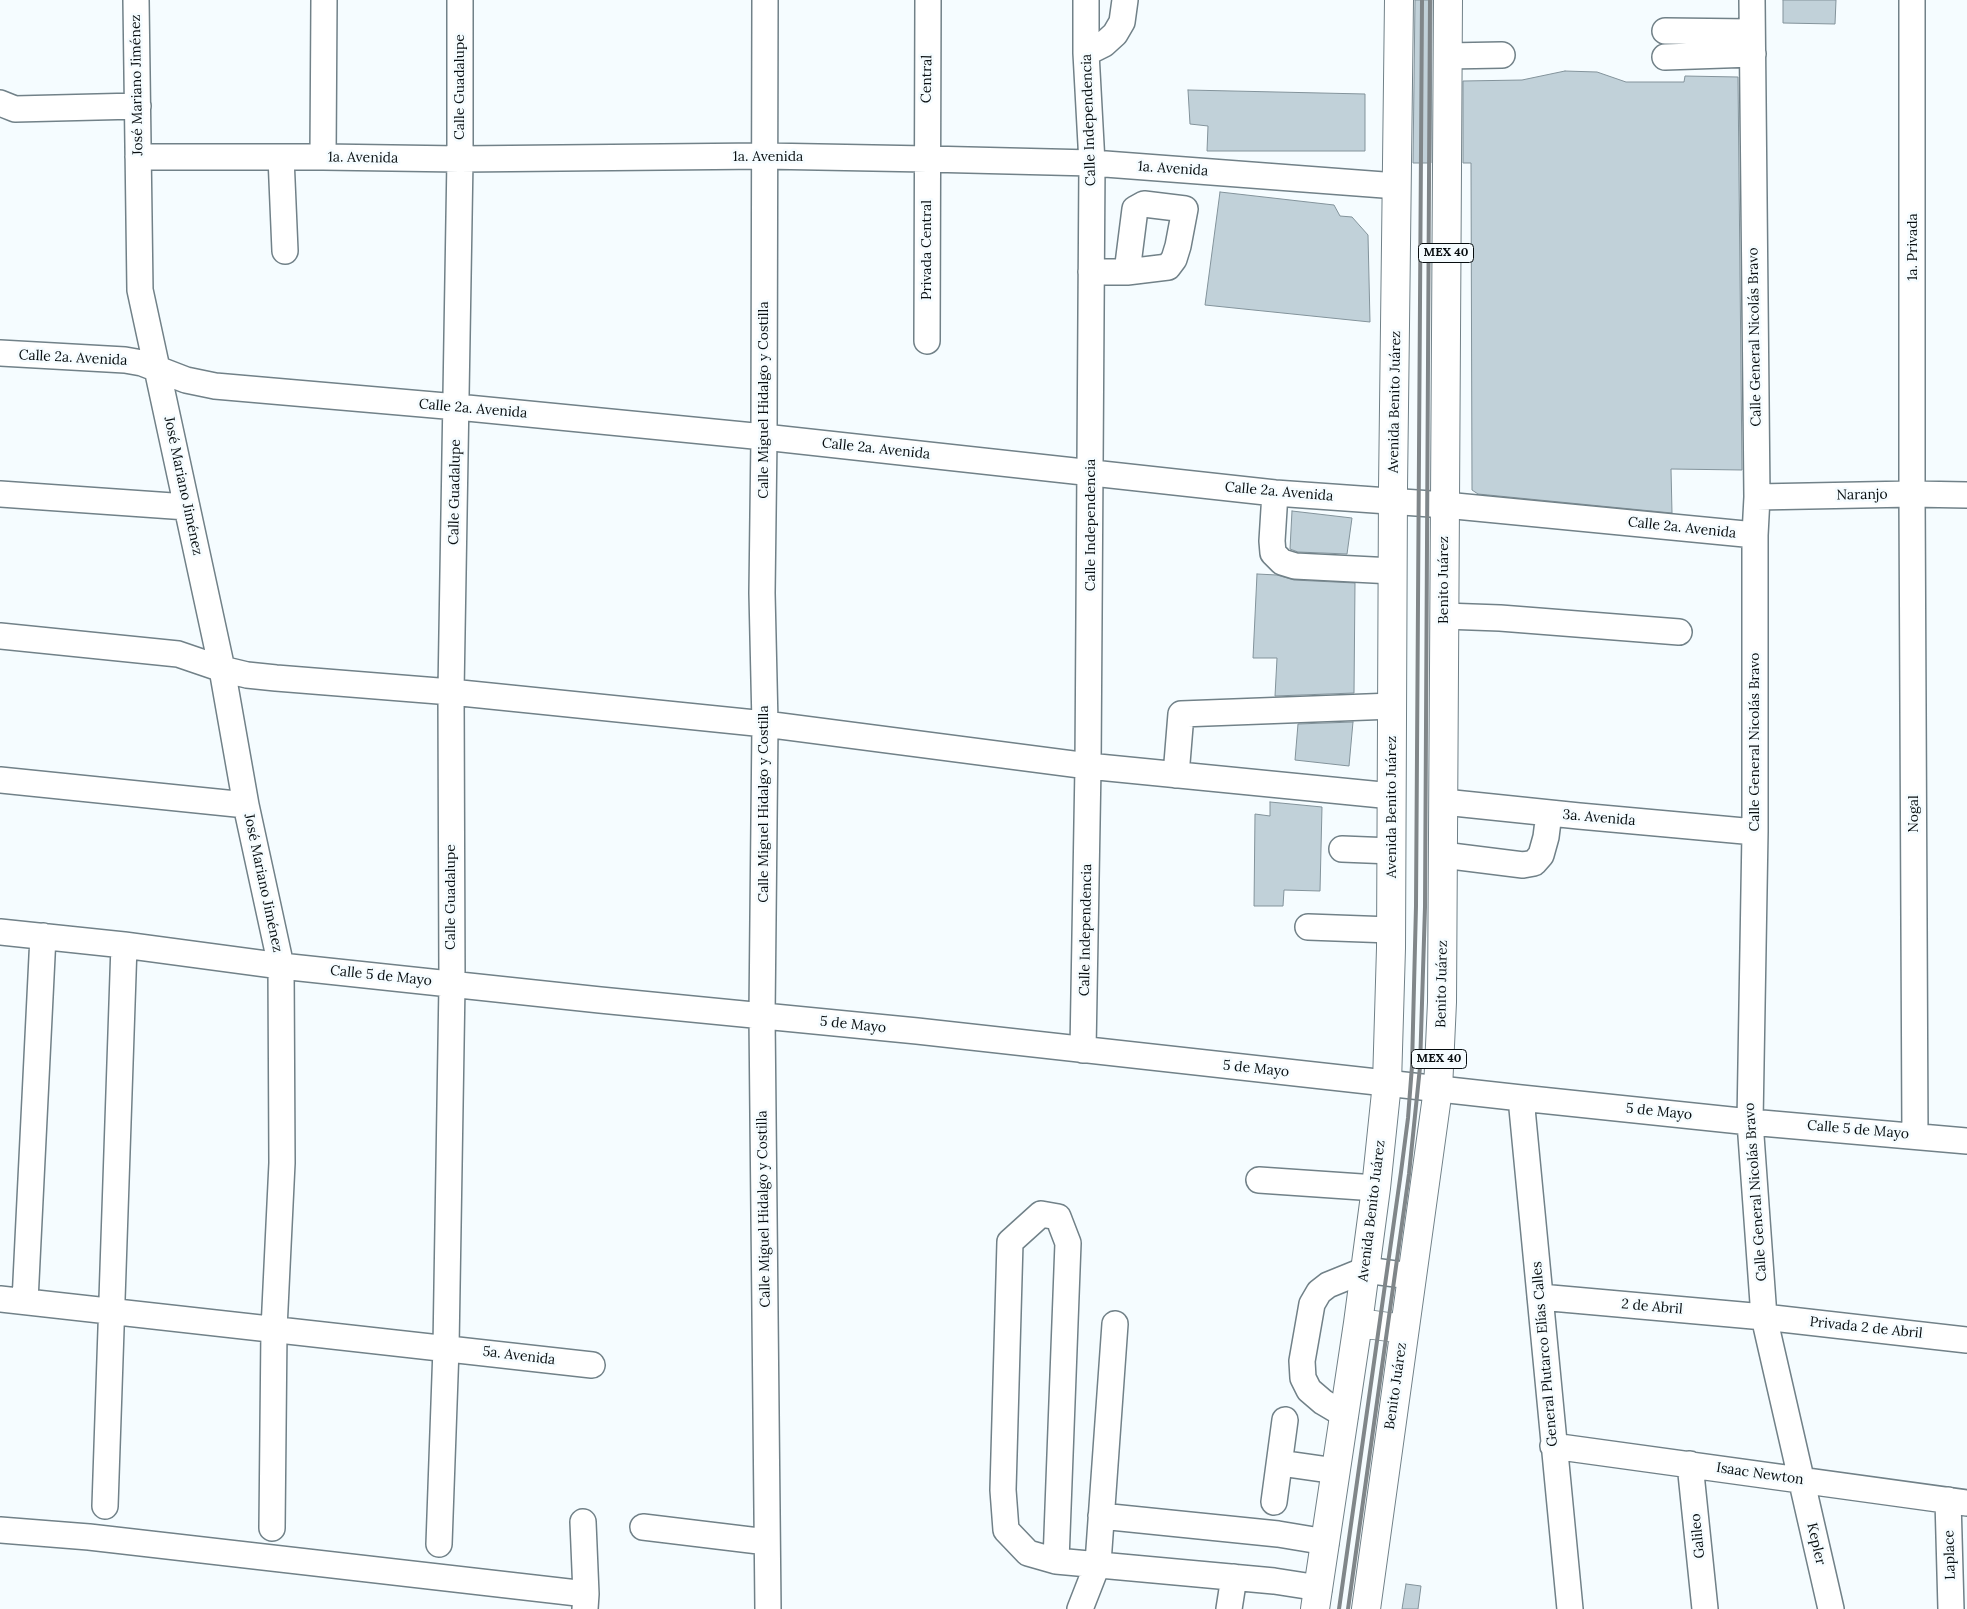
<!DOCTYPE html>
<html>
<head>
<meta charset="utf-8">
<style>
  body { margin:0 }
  canvas { display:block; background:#f5fcff }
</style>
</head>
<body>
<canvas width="1967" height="1609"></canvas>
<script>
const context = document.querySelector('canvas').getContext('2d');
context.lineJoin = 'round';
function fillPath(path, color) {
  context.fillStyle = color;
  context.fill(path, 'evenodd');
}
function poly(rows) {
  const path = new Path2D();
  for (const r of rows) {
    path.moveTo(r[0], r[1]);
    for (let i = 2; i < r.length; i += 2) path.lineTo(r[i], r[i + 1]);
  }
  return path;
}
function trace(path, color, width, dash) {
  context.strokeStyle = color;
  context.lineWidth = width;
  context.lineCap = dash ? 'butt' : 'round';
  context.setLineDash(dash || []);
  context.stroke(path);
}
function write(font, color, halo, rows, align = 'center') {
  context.font = font + ' Lora,serif';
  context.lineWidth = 5;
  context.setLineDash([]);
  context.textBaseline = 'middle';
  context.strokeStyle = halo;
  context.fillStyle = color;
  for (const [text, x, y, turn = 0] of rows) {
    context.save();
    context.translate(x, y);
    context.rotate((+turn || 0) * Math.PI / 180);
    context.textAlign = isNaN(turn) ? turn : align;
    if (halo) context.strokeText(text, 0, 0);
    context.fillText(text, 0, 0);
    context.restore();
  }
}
const building = poly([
  [1415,0,1432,0,1431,163,1413,163,1415,0],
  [1783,0,1836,0,1835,24,1783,23,1783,0],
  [1565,71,1597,72,1626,82,1684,82,1685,76,1738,77,1742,470,1671,469,1672,513,1478,494,1472,490,1471,163,1463,163,1463,81,1522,80,1565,71],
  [1188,90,1365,94,1365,151,1207,151,1208,126,1190,124,1188,90],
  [1220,192,1334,205,1340,216,1352,217,1368,235,1370,322,1205,305,1220,192],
  [1292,511,1352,518,1347,554,1298,552,1290,549,1292,511],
  [1257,574,1277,575,1294,580,1355,583,1354,693,1275,696,1277,658,1253,658,1257,574],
  [1353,722,1349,766,1295,760,1298,724,1353,722],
  [1270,802,1322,807,1320,891,1284,890,1283,906,1254,906,1255,814,1270,816,1270,802],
  [1406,1584,1421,1586,1418,1609,1402,1609,1406,1584]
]);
fillPath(building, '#c1d1d9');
trace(building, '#83939b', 1);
const minor = poly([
  [136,0,140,290,222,669,246,805,281,966,282,1163,274,1329,272,1528],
  [765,0,764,437,762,593,765,724,762,1016,768,1609],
  [1752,0,1757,497,1755,535,1755,832,1750,1122,1764,1317,1831,1609],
  [1912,0,1912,494,1915,1135],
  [1665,31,1752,32],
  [1086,53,1104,44,1115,34,1122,22,1125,0],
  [1447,56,1502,55],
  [1665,57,1753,54],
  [0,103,15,109,138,106],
  [138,157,323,157,460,159,764,156,927,159,1092,163,1397,186],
  [281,157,285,251],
  [323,157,324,0],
  [1091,272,1127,272,1168,267,1174,259,1178,246,1185,209,1144,204,1135,209,1127,272],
  [927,341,928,0],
  [0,353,125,360,142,363,186,380,215,386,457,407,764,437,1275,493,1445,505,1755,535],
  [1275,493,1272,541,1273,553,1282,562,1295,566,1393,571],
  [0,494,187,507],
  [1757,497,1912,494,1967,495],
  [1444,616,1500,618,1679,632],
  [0,636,178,654,222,669,247,675,276,678,451,692,765,724,1088,766,1392,796],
  [1176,775,1181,714,1393,706],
  [0,780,246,805],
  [1444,802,1579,816,1755,832],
  [1342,849,1392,851],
  [1443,855,1523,865,1534,863,1541,855,1546,837,1549,813],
  [1308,927,1391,930],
  [0,932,124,945,281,966,600,1000,917,1031,1521,1098,1750,1122,1967,1141],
  [1083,1050,1088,766,1092,163,1086,53,1086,0],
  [1521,1098,1570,1609],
  [1259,1180,1376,1188],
  [1540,1297,1764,1317,1967,1340],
  [0,1299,592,1365],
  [25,1301,43,936],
  [1345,1415,1323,1402,1309,1390,1303,1378,1302,1361,1312,1304,1319,1292,1328,1285,1365,1270,1411,1276],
  [1553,1446,1967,1503],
  [1280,1463,1336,1471],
  [1690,1464,1705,1609],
  [1948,1500,1951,1609],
  [1274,1502,1285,1420],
  [105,1506,124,945],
  [1101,1516,1278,1534,1326,1542],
  [583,1522,586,1594,585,1609],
  [643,1527,767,1542],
  [0,1530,89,1537,586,1594],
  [439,1544,446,1348,452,984,451,692,460,159,460,0],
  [1056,1561,1068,1243,1058,1217,1041,1214,1010,1242,1003,1490,1006,1530,1028,1553,1056,1561,1274,1581,1319,1588],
  [1080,1609,1098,1563,1115,1324],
  [1229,1609,1234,1577]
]);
const major = poly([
  [1358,1323,1404,1329],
  [1315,1609,1358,1323,1376,1188,1387,1083,1391,948,1393,488,1399,0],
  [1366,1609,1438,1089,1442,1002,1448,0]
]);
trace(minor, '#718188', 28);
trace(major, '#718188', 30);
trace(minor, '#fff', 25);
trace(major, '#fff', 28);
trace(poly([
  [1339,1609,1401,1172,1408,1118,1412,1066,1416,906,1422,0],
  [1348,1609,1409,1174,1420,1067,1425,907,1430,0]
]), '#808689', 4);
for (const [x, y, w] of [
  [1446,253,55],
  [1439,1059,55]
]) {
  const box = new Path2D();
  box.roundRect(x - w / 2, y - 9.5, w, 19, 4);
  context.fillStyle = '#f5fcff';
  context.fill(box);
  trace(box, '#080e10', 1);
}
write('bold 12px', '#080e10', null, [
  ["MEX 40",1446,253],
  ["MEX 40",1439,1059]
]);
write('14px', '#080e10', '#f5fcff', [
  ["Central",927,79,-89],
  ["José Mariano Jiménez",137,85,-91],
  ["Calle Guadalupe",460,87,-90],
  ["Calle Independencia",1089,120,-92],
  ["1a. Avenida",768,157],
  ["1a. Avenida",363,158,1],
  ["1a. Avenida",1173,169,4],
  ["1a. Privada",1913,247,-90],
  ["Privada Central",927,250,-90],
  ["Calle General Nicolás Bravo",1755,337,-91],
  ["Calle 2a. Avenida",73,358,3],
  ["Calle Miguel Hidalgo y Costilla",764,400,-90],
  ["Avenida Benito Juárez",1395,402,-89],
  ["Calle 2a. Avenida",473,409,5],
  ["Calle 2a. Avenida",876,449,6],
  ["José Mariano Jiménez",183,486,78],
  ["Calle Guadalupe",455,492,-89],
  ["Calle 2a. Avenida",1279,492,5],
  ["Naranjo",1862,495,-1],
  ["Calle Independencia",1091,525,-90],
  ["Calle 2a. Avenida",1682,528,6],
  ["Benito Juárez",1444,580,-90],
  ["Calle General Nicolás Bravo",1755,742,-90],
  ["Calle Miguel Hidalgo y Costilla",764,804,-90],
  ["Avenida Benito Juárez",1392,807,-90],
  ["Nogal",1914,814,-90],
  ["3a. Avenida",1599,818,5],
  ["José Mariano Jiménez",263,883,78],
  ["Calle Guadalupe",451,897,-90],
  ["Calle Independencia",1086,930,-89],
  ["Calle 5 de Mayo",381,976,6],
  ["Benito Juárez",1442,984,-89],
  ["5 de Mayo",853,1025,6],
  ["5 de Mayo",1256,1069,6],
  ["5 de Mayo",1659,1112,6],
  ["Calle 5 de Mayo",1858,1130,5],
  ["Calle General Nicolás Bravo",1756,1192,-94],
  ["Calle Miguel Hidalgo y Costilla",764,1209,-91],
  ["Avenida Benito Juárez",1372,1211,-83],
  ["2 de Abril",1652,1307,5],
  ["Privada 2 de Abril",1866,1328,6],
  ["General Plutarco Elías Calles",1545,1354,-95],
  ["5a. Avenida",519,1356,7],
  ["Benito Juárez",1396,1386,-82],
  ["Isaac Newton",1760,1474,8],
  ["Galileo",1698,1536,-96],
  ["Kepler",1816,1544,77],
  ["Laplace",1950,1555,-92]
]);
</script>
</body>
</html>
